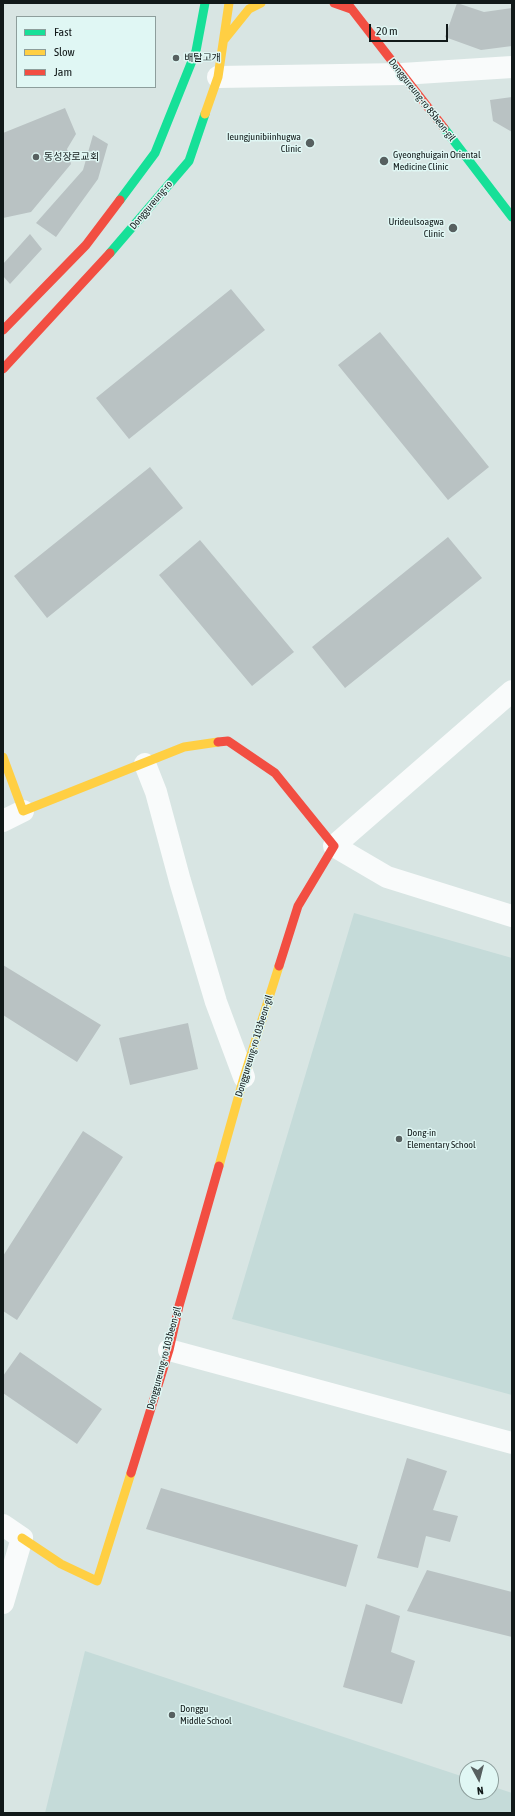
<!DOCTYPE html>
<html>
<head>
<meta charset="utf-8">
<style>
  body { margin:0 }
  #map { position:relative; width:515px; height:1816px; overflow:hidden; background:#d8e5e3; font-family:"Asap Condensed",sans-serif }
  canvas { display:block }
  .frame { position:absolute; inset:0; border:4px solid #111919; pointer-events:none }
  .legend { position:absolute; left:16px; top:16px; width:140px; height:72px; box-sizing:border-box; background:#e0f7f4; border:1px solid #8d9e9c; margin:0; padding:5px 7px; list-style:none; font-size:12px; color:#111919 }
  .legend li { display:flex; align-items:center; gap:8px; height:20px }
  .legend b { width:20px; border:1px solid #8d9e9c }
  .north { position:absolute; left:459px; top:1760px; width:40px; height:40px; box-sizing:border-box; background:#e0f7f4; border:1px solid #8d9e9c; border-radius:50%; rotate:173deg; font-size:11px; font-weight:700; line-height:16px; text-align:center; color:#111919 }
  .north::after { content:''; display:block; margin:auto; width:14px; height:18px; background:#576060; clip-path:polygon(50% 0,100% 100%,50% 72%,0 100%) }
  .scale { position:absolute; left:369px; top:24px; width:79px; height:18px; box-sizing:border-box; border:2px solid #111919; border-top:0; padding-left:5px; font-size:12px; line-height:14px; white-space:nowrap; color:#111919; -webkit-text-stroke:3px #e0f7f4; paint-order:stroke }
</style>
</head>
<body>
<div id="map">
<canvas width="515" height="1816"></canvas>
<div class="frame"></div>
<ul class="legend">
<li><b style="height:5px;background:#16e098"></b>Fast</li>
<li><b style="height:5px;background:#ffcf43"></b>Slow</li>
<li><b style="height:5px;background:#f24e42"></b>Jam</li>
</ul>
<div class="north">N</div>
<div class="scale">20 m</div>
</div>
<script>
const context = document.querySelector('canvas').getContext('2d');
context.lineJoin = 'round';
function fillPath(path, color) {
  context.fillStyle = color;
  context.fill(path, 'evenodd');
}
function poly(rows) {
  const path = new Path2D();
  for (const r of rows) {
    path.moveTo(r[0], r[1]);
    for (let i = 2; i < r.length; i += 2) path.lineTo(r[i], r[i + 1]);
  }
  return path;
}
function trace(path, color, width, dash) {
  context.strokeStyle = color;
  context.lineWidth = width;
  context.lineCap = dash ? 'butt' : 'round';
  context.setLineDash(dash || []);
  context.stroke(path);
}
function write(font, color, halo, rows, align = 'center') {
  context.font = font + ' "Asap Condensed","Noto Sans KR",sans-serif';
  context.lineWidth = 3;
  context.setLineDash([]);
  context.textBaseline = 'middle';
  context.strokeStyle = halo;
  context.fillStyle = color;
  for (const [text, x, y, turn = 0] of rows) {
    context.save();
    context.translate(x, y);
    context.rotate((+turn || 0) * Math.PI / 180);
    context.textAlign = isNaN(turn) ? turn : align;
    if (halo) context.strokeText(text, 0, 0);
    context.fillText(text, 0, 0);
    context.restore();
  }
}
fillPath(poly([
  [354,913,512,958,512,1395,232,1319],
  [85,1651,467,1778,467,1792,491,1792,491,1786,512,1793,512,1813,45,1813]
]), '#c5dbd9');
fillPath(poly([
  [457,3,484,12,512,8,512,46,481,50,445,37],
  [512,97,512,132,493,121,490,100],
  [65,108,76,134,67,149,71,164,31,212,3,218,3,133],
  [93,135,108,144,98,179,56,237,36,223,83,170],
  [30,234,42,249,10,284,3,276,3,264],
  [231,289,265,330,129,439,96,398],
  [380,332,489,467,448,500,338,365],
  [150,467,183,508,47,618,14,576],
  [448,537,482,578,345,688,312,647],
  [200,540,294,652,252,686,159,575],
  [3,965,101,1025,77,1062,3,1015],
  [188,1023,198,1069,130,1085,119,1038],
  [83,1131,123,1157,17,1320,3,1311,3,1256],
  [20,1352,102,1409,77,1444,3,1393,3,1376],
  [407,1458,447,1471,433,1510,458,1516,450,1542,426,1536,418,1568,377,1558],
  [161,1488,358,1545,346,1587,146,1529],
  [427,1570,512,1592,512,1637,407,1611],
  [366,1604,400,1616,391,1652,415,1661,402,1704,343,1687]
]), '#b9c2c3');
trace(poly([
  [218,77,402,74,512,67],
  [512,691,334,846,387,877,512,916],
  [145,764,156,792,180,881,216,1002,244,1077],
  [3,821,23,811],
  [169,1350,512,1443],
  [3,1525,22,1538,3,1603]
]), '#f9fbfb', 22);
trace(poly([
  [444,128,512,217],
  [120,200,155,153,196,51,205,3],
  [110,253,189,161,205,114]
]), '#16e098', 9);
trace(poly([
  [224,40,249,9,261,3],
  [205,114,218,77,229,3],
  [3,757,23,811,184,747,218,742],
  [219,1166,244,1077,279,966],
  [22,1538,61,1564,97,1581,131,1473]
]), '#ffcf43', 9);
trace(poly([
  [334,3,351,9],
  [347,3,444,128],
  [3,330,86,245,120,200],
  [3,369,110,253],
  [218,742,228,741,275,773,334,846,298,906,279,966],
  [131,1473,169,1350,179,1306,219,1166]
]), '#f24e42', 9);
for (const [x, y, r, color] of [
  [176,58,4,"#576060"],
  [310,143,5,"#576060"],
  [36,157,4,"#576060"],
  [384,161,5,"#576060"],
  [453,228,5,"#576060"],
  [399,1139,4,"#576060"],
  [172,1715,4,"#576060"]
]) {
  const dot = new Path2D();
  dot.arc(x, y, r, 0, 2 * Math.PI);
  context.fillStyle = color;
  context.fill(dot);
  trace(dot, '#e0f7f4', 1.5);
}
write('10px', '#111919', '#e0f7f4', [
  ["배탈고개",184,58],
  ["Ieungjunibiinhugwa",301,137,"right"],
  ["Clinic",301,149,"right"],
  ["Gyeonghuigain Oriental",393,155],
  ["Medicine Clinic",393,167],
  ["동성장로교회",44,157],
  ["Urideulsoagwa",444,222,"right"],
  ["Clinic",444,234,"right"],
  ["Dong-in",407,1133],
  ["Elementary School",407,1145],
  ["Donggu",180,1709],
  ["Middle School",180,1721]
], 'left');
write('10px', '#111919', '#e0f7f4', [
  ["Donggureung-ro 85beon-gil",422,100,52],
  ["Donggureung-ro",151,205,-50],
  ["Donggureung-ro 103beon-gil",254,1046,-73],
  ["Donggureung-ro 103beon-gil",164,1358,-75]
]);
</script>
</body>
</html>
